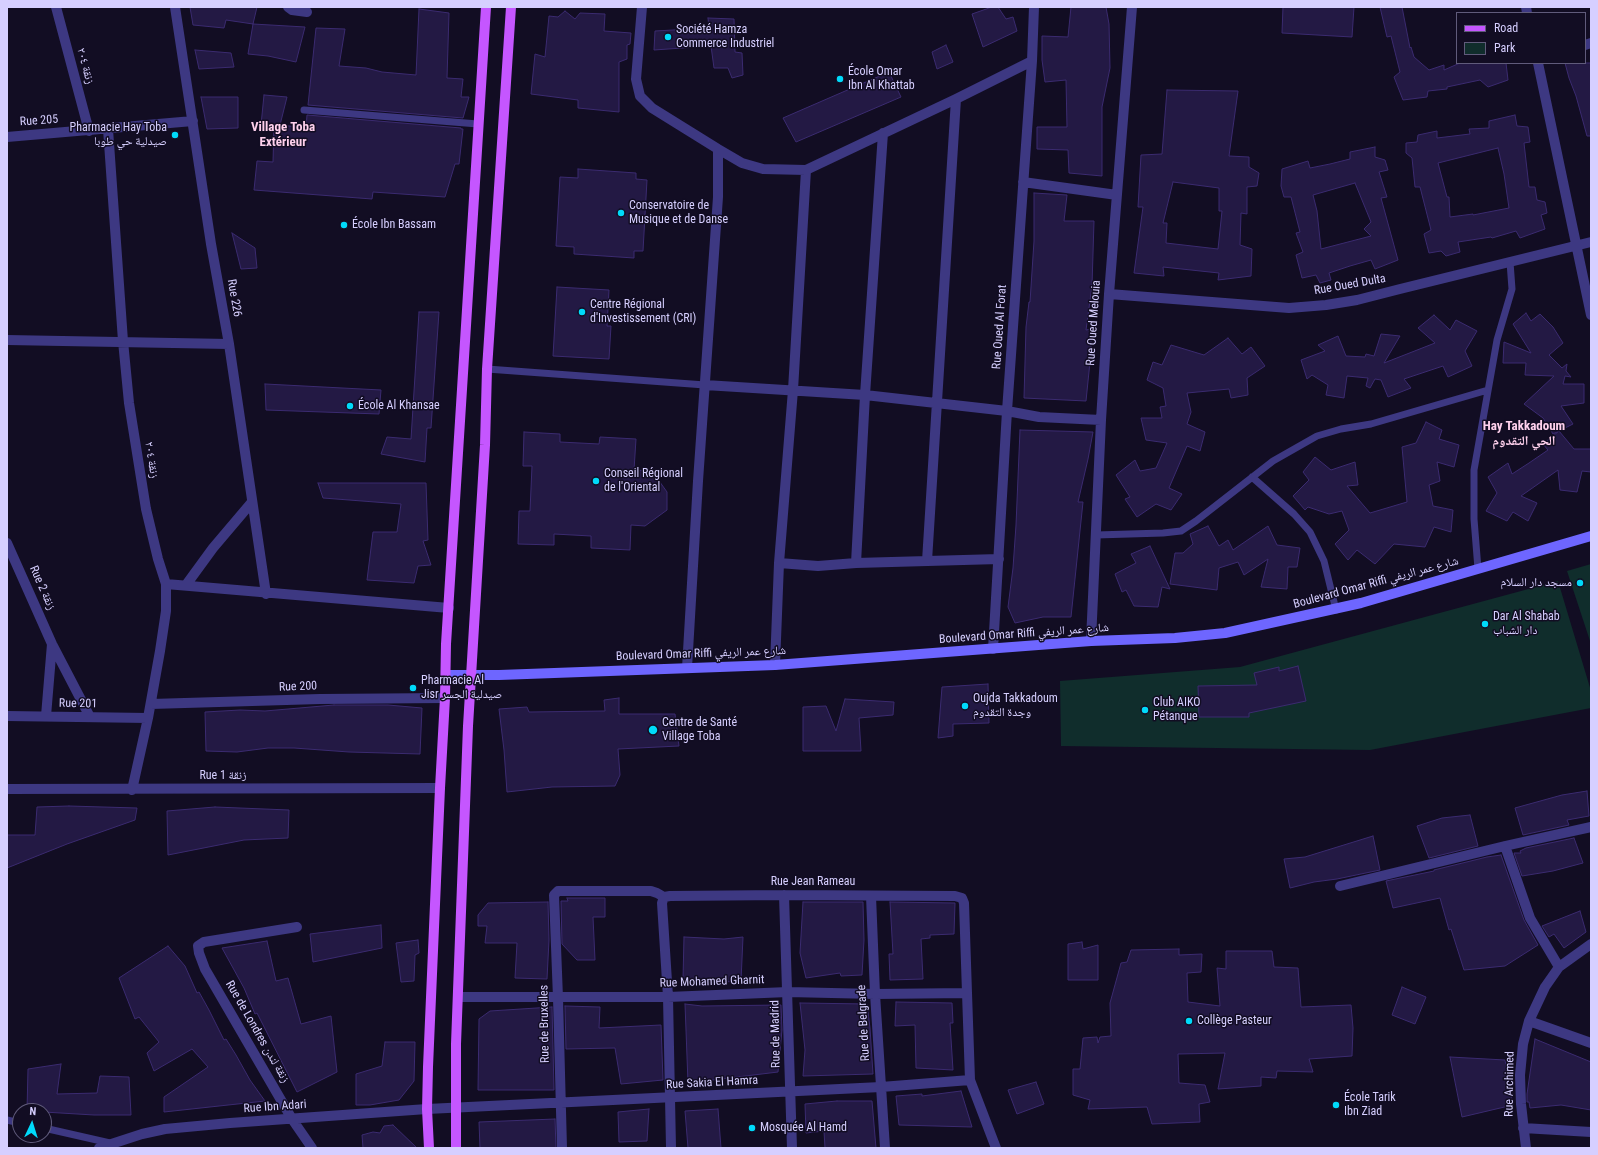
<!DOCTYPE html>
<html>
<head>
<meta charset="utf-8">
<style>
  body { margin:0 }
  #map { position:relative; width:1598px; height:1155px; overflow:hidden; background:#120d23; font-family:"Roboto Condensed",sans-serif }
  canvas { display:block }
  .frame { position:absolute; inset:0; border:8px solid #d6cfff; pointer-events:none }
  .legend { position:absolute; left:1456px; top:12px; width:130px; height:52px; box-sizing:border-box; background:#120d23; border:1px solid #605b7b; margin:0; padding:5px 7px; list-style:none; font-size:12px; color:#d6cfff }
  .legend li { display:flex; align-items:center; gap:8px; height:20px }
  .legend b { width:20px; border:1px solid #605b7b }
  .north { position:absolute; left:12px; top:1103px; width:40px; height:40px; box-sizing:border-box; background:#120d23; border:1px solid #605b7b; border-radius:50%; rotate:4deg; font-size:11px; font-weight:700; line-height:16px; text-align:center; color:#d6cfff }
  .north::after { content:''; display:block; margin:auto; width:14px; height:18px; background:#00dafa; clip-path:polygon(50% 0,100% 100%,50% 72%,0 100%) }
</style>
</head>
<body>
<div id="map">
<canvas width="1598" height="1155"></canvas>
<div class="frame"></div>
<ul class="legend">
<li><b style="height:5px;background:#c556ff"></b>Road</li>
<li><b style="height:11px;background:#102d2c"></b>Park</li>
</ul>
<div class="north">N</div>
</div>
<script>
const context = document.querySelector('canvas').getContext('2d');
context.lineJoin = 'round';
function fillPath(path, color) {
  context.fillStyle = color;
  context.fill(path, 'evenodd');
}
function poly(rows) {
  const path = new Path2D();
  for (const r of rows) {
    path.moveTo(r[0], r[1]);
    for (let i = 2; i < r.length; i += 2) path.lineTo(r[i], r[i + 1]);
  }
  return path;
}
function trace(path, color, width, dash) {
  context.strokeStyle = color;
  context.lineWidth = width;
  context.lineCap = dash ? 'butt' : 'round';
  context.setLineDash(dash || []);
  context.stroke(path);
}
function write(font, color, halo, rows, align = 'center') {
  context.font = font + ' "Roboto Condensed","Noto Naskh Arabic",sans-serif';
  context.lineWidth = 3;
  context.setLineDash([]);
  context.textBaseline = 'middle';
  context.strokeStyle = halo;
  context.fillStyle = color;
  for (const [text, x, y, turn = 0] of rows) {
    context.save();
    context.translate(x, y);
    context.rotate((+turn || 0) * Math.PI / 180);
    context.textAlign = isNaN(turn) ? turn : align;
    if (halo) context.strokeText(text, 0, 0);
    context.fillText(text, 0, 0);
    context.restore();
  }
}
fillPath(poly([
  [1591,564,1591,644,1567,571],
  [1558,581,1591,691,1591,708,1370,750,1061,746,1060,681,1240,667]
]), '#102d2c');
const building = poly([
  [190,7,257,7,253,24,226,20,224,28,193,25,190,7],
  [992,7,998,7,1006,19,1013,17,1017,31,983,47,972,14,992,7],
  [1071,7,1106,7,1109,24,1110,68,1102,107,1102,176,1069,173,1068,150,1037,149,1037,127,1067,127,1066,80,1045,82,1042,60,1042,36,1068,37,1071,7],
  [1283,7,1354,7,1352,37,1282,33,1283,7],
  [1380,7,1402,7,1410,48,1411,47,1414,57,1429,70,1444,65,1444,70,1460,63,1506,63,1508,80,1488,87,1480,80,1447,87,1447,89,1428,91,1427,97,1403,100,1394,77,1400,72,1391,36,1387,37,1380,7],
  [419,9,449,13,447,78,463,79,461,97,469,97,463,118,308,105,316,28,345,29,339,66,366,68,382,72,416,75,419,9],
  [565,11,575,19,580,13,605,14,604,31,631,33,630,44,627,45,627,59,619,62,619,112,578,108,578,100,531,94,535,54,545,57,549,16,558,17,565,11],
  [708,18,734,19,735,52,742,53,743,75,732,78,728,68,714,68,711,46,654,50,655,31,709,28,708,18],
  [253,24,305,27,296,62,268,56,248,54,253,24],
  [946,45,953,62,937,69,932,52,946,45],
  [195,50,231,53,234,67,199,69,195,50],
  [1565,63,1591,63,1591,136,1587,136,1576,96,1569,78,1565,63],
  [889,72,901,97,796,142,783,118,889,72],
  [1167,90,1238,91,1229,156,1249,157,1249,167,1259,173,1257,186,1247,187,1247,214,1241,213,1240,245,1252,249,1251,276,1218,280,1219,273,1163,267,1164,276,1134,273,1143,207,1138,207,1141,155,1162,154,1167,90],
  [1173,182,1219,188,1219,211,1222,211,1218,249,1166,243,1167,223,1163,223,1173,182],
  [264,95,287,97,280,125,306,128,307,115,461,128,461,129,463,129,459,164,455,164,445,197,373,192,372,199,254,190,257,161,273,162,274,125,261,125,264,95],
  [201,97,238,97,238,128,207,129,201,97],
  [1515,115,1517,126,1528,127,1530,142,1524,143,1529,187,1535,187,1537,200,1545,202,1547,213,1541,215,1545,229,1520,238,1516,231,1492,238,1491,237,1458,242,1460,252,1446,256,1441,251,1429,253,1424,234,1431,230,1420,187,1415,187,1412,158,1406,153,1406,143,1417,142,1418,135,1437,131,1437,138,1470,134,1469,129,1489,128,1489,121,1515,115],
  [1498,148,1504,174,1509,208,1473,215,1473,214,1450,217,1449,197,1447,197,1438,163,1498,148],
  [1375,147,1375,157,1385,160,1388,170,1379,172,1387,197,1381,198,1398,260,1375,269,1371,260,1350,266,1329,273,1331,280,1320,283,1316,275,1302,278,1296,255,1303,252,1296,233,1300,232,1291,197,1284,197,1281,186,1282,169,1308,161,1310,168,1330,164,1350,159,1350,152,1375,147],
  [1355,183,1371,222,1364,229,1371,236,1321,249,1317,211,1313,195,1355,183],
  [578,169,636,173,636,179,647,180,643,251,634,251,634,258,574,254,574,247,556,246,560,177,578,178,578,169],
  [1034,193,1067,195,1064,221,1094,221,1092,286,1086,330,1091,329,1091,352,1086,401,1024,398,1026,327,1029,302,1030,302,1034,241,1034,193],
  [232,233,255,248,257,268,241,269,232,233],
  [557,287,609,290,607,326,611,326,609,359,553,356,557,287],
  [419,312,439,312,431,428,427,428,425,462,381,454,387,437,411,439,419,312],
  [1526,313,1531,321,1540,314,1553,327,1563,343,1549,355,1562,368,1567,364,1566,371,1571,377,1565,376,1563,384,1584,384,1584,403,1561,406,1573,424,1559,431,1574,449,1591,449,1591,472,1582,471,1577,492,1560,490,1558,470,1521,496,1537,503,1528,521,1513,512,1507,521,1486,511,1497,493,1488,477,1508,463,1512,474,1529,463,1548,450,1543,444,1559,431,1553,434,1543,418,1524,404,1554,376,1525,375,1526,363,1503,363,1504,342,1531,353,1513,324,1526,313],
  [1434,315,1450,330,1456,320,1477,331,1465,351,1472,366,1448,377,1443,366,1404,379,1411,388,1388,397,1381,380,1375,379,1370,388,1366,386,1368,378,1347,376,1344,398,1326,395,1328,385,1312,375,1307,379,1301,360,1325,351,1318,345,1338,336,1346,356,1365,357,1366,354,1374,356,1381,334,1400,336,1384,363,1435,343,1418,328,1434,315],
  [1228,338,1242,354,1251,347,1265,366,1247,378,1248,395,1231,398,1229,389,1187,393,1191,412,1187,424,1205,432,1200,451,1187,446,1169,488,1182,494,1171,510,1156,504,1137,517,1125,499,1130,497,1116,475,1135,460,1140,471,1156,468,1167,443,1146,440,1141,418,1162,418,1160,407,1166,406,1163,388,1147,380,1153,362,1162,365,1171,345,1204,355,1228,338],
  [265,384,381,390,379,414,266,410,265,384],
  [1426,422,1442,430,1439,439,1459,445,1454,467,1437,462,1440,481,1429,485,1433,506,1453,510,1451,532,1434,527,1425,547,1394,544,1375,564,1357,550,1348,560,1335,544,1349,530,1342,511,1329,514,1308,507,1305,510,1293,496,1309,480,1303,472,1315,457,1331,470,1355,462,1358,485,1347,486,1370,513,1407,502,1402,447,1416,443,1426,422],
  [1020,430,1093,432,1088,459,1078,502,1083,502,1071,617,1043,617,1015,623,1008,607,1013,568,1016,525,1020,430],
  [524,432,560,434,560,442,599,444,600,437,636,439,634,470,652,471,667,492,667,510,645,526,631,525,630,550,591,548,591,536,554,534,554,545,518,544,519,511,530,511,532,466,523,466,524,432],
  [318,483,426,483,428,540,423,541,431,565,418,566,414,583,367,580,373,532,397,532,401,504,323,498,318,483],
  [1208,526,1219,546,1228,540,1233,550,1268,526,1277,545,1300,548,1297,567,1288,567,1287,589,1261,587,1268,559,1244,575,1238,562,1219,568,1217,590,1170,584,1175,553,1183,553,1193,544,1190,534,1208,526],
  [1150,546,1170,589,1162,587,1158,607,1134,606,1126,590,1122,592,1115,574,1136,563,1131,554,1150,546],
  [1298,666,1306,701,1249,713,1249,717,1199,717,1198,686,1257,685,1254,673,1279,667,1279,671,1298,666],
  [988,684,989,723,953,724,953,736,938,738,942,687,988,684],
  [619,698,619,714,675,714,679,746,618,749,620,775,615,786,552,787,507,792,504,750,499,709,527,707,529,712,605,711,604,700,619,698],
  [845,699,894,702,893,715,859,718,861,751,803,751,803,707,826,706,836,731,845,699],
  [334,705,388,705,422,708,420,754,349,752,294,748,268,748,237,752,206,751,205,712,240,710,265,711,334,705],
  [1587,791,1589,816,1567,820,1569,825,1523,835,1515,808,1562,795,1587,791],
  [69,806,137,808,135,820,67,844,7,868,7,835,35,835,37,807,69,806],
  [215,807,289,810,288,838,244,840,168,855,167,811,215,807],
  [1470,815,1478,846,1429,858,1417,826,1442,818,1470,815],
  [1373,836,1380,870,1337,879,1314,882,1290,888,1284,859,1305,857,1373,836],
  [1574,838,1583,863,1553,871,1522,876,1514,853,1521,853,1520,851,1526,848,1574,838],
  [1501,855,1524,920,1538,945,1505,966,1464,970,1451,929,1449,930,1440,898,1393,908,1386,881,1434,871,1434,870,1487,857,1501,855],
  [567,898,605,898,605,917,593,917,595,960,577,960,562,944,561,901,568,901,567,898],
  [548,902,549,940,547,979,515,978,517,943,485,943,487,926,478,926,478,915,488,903,548,902],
  [803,902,863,902,864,940,862,975,841,976,840,973,806,978,800,953,803,902],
  [890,902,955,903,954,934,930,935,930,938,921,939,923,979,890,980,889,954,893,954,890,902],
  [1580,911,1586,932,1564,948,1554,934,1549,937,1542,926,1580,911],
  [381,925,382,948,313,962,310,934,381,925],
  [684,937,724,939,743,937,741,981,723,982,683,979,684,937],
  [418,940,419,953,415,955,414,981,401,982,396,943,418,940],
  [267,941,276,981,288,978,301,1024,331,1016,337,1072,297,1092,257,1013,255,1014,244,988,222,948,267,941],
  [1082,942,1083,949,1098,945,1098,980,1068,980,1068,944,1082,942],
  [168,946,185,966,197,993,199,992,209,1010,224,1040,226,1039,236,1055,250,1080,265,1101,164,1112,164,1097,208,1067,192,1049,154,1071,147,1053,159,1042,139,1017,135,1019,119,978,168,946],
  [1179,949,1179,955,1202,954,1201,972,1187,973,1188,1002,1220,1006,1217,968,1226,969,1226,951,1272,951,1274,967,1298,968,1301,1007,1351,1005,1353,1028,1352,1056,1309,1059,1313,1072,1277,1071,1276,1078,1261,1077,1261,1086,1218,1089,1225,1053,1178,1054,1179,1083,1205,1085,1210,1102,1199,1104,1200,1122,1152,1124,1147,1107,1088,1109,1090,1100,1073,1095,1073,1069,1080,1069,1083,1038,1097,1037,1098,1043,1100,1037,1111,1036,1110,1003,1121,963,1127,962,1131,950,1179,949],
  [1402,987,1426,997,1415,1024,1392,1015,1402,987],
  [896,1002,952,1003,953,1023,950,1023,953,1070,916,1068,915,1025,895,1026,896,1002],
  [800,1003,867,1004,870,1028,873,1074,803,1076,805,1050,800,1003],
  [685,1004,702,1006,781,1005,782,1030,778,1072,688,1083,685,1004],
  [565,1006,600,1007,599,1028,661,1025,663,1080,621,1084,615,1048,566,1049,565,1006],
  [552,1007,554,1090,478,1090,479,1019,490,1011,552,1007],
  [1535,1039,1591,1062,1591,1110,1561,1105,1530,1108,1529,1102,1527,1102,1527,1094,1535,1039],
  [385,1042,415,1042,414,1081,399,1100,370,1105,356,1105,356,1074,382,1066,385,1042],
  [1450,1057,1505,1060,1513,1105,1462,1117,1450,1057],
  [61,1064,57,1094,97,1093,100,1076,129,1077,131,1115,94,1115,27,1111,28,1069,61,1064],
  [1036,1082,1044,1104,1017,1114,1008,1090,1036,1082],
  [961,1091,972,1127,899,1125,896,1096,922,1094,922,1096,961,1091],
  [837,1101,872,1101,876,1148,825,1148,824,1131,806,1133,805,1104,837,1101],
  [649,1109,647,1141,619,1142,618,1112,649,1109],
  [718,1109,721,1148,688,1148,685,1111,718,1109],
  [555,1119,556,1148,480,1148,479,1122,555,1119],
  [393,1125,417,1148,363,1148,362,1135,373,1132,380,1133,384,1126,393,1125]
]);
fillPath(building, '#231944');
trace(building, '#3b2b70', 1);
trace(poly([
  [304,110,478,124],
  [487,369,705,385],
  [1252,477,1294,514,1310,532,1324,561,1336,610],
  [1096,535,1163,533,1181,531,1196,521,1273,461,1317,436,1341,429,1371,424,1488,390],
  [1478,569,1474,519,1474,470,1497,340,1512,289,1510,262],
  [7,1120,20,1123],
  [44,1128,110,1143]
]), '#3d3882', 7);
trace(poly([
  [56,7,89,131],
  [175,7,211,244,229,344,266,594],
  [288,7,292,10,307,12],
  [642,7,636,79,640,96,652,108,718,149,742,163,763,169,806,170,956,99,1032,61],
  [1526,7,1527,13],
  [1585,45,1591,43],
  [1538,63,1591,315],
  [108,129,123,341,129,403,146,509,158,559,166,584,166,611,160,651,148,718,132,790],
  [7,137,193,121],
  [1023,182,1117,195],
  [1109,294,1289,308,1326,305,1357,300,1400,289,1591,242],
  [7,340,229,344],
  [705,385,865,395,1007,411,1039,417,1101,420],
  [7,543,52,644,90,717],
  [927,561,956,99],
  [779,563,818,566,856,563,999,559],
  [856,563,865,395,883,133],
  [166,584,449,608],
  [186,585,213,548,252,502],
  [1091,641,1101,420,1109,294,1132,7],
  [993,649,1007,411,1032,61,1034,7],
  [775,665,779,563,793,390,806,170],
  [687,668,698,481,718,197,718,149],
  [151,704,320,699,445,698],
  [7,716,148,718],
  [46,716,52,644],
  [7,789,440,788],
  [1505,846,1530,918,1559,967],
  [1340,886,1505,846,1591,827],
  [784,895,792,1148],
  [871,896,875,994,885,1148],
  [664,897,670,896,784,895,955,896,962,898,964,903,967,993,970,1080,996,1148],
  [664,897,662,903,668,997,671,1148],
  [297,927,204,942,198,946,199,953,205,969,292,1119,312,1148],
  [458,997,668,997,788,992,875,994,967,993],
  [1529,1021,1591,1043],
  [1523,1128,1591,1132],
  [99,1148,142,1134,165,1129,230,1123,427,1109,881,1087,970,1080],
  [562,1148,558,998,554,895,558,891,651,891,657,893,664,897],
  [1526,1148,1521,1104,1520,1075,1523,1044,1529,1021,1545,987,1559,967,1591,944]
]), '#3d3882', 10);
trace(poly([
  [446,675,499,675,775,665,1091,641,1175,638,1225,633,1361,603,1591,536]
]), '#6e66ff', 10);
trace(poly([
  [429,1148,427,1109,428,1067,440,788,445,698,446,644,486,7],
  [456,1148,456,1044,468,726,485,445,487,369,511,7]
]), '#c556ff', 10);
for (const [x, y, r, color] of [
  [668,37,4,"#00dafa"],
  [840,79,4,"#00dafa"],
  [175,135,4,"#00dafa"],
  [621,213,4,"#00dafa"],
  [344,225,4,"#00dafa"],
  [582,312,4,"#00dafa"],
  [350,406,4,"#00dafa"],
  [596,481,4,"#00dafa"],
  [1580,583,4,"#00dafa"],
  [1485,624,4,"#00dafa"],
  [413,688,4,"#00dafa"],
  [965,706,4,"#00dafa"],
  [1145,710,4,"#00dafa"],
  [653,730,5,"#00dafa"],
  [1189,1021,4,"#00dafa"],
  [1336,1105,4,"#00dafa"],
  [752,1128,4,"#00dafa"]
]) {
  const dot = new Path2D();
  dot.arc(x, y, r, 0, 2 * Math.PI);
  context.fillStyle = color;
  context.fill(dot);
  trace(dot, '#120d23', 1.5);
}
write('12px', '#d6cfff', '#120d23', [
  ["Société Hamza",676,30],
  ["Commerce Industriel",676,44],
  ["École Omar",848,72],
  ["Ibn Al Khattab",848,86],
  ["Pharmacie Hay Toba",167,128,"right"],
  ["صيدلية حي طوبا",167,142,"right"],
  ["Conservatoire de",629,206],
  ["Musique et de Danse",629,220],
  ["École Ibn Bassam",352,225],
  ["Centre Régional",590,305],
  ["d'Investissement (CRI)",590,319],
  ["École Al Khansae",358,406],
  ["Conseil Régional",604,474],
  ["de l'Oriental",604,488],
  ["مسجد دار السلام",1572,583,"right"],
  ["Dar Al Shabab",1493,617],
  ["دار الشباب",1493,631],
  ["Pharmacie Al",421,681],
  ["Jisr صيدلية الجسر",421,695],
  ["Oujda Takkadoum",973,699],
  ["وجدة التقدوم",973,713],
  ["Club AIKO",1153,703],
  ["Pétanque",1153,717],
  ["Centre de Santé",662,723],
  ["Village Toba",662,737],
  ["Collège Pasteur",1197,1021],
  ["École Tarik",1344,1098],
  ["Ibn Ziad",1344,1112],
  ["Mosquée Al Hamd",760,1128]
], 'left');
write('12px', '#d6cfff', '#120d23', [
  ["زنقة ٢٠٤",85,66,75],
  ["Rue 205",39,121,-4],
  ["Rue Oued Dulta",1350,285,-10],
  ["Rue 226",234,298,80],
  ["Rue Oued Melouia",1094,323,-86],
  ["Rue Oued Al Forat",1000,327,-86],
  ["زنقة ٢٠٤",151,460,81],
  ["Boulevard Omar Riffi شارع عمر الريفي",1376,583,-15],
  ["Rue 2 زنقة",42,588,66],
  ["Boulevard Omar Riffi شارع عمر الريفي",1024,634,-4],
  ["Boulevard Omar Riffi شارع عمر الريفي",701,654,-2],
  ["Rue 200",298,687,-2],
  ["Rue 201",78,704,1],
  ["Rue 1 زنقة",223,776],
  ["Rue Jean Rameau",813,882],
  ["Rue Mohamed Gharnit",712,982,-2],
  ["Rue de Belgrade",864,1023,-93],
  ["Rue de Bruxelles",545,1024,-91],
  ["Rue de Londres زنقة لندن",257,1032,60],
  ["Rue de Madrid",776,1034,-91],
  ["Rue Sakia El Hamra",712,1083,-3],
  ["Rue Archimed",1510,1084,-89],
  ["Rue Ibn Adari",275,1107,-4]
]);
write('bold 13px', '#ffd1ed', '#120d23', [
  ["Village Toba",283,128],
  ["Extérieur",283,143],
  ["Hay Takkadoum",1524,427],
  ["الحي التقدوم",1524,442]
]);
</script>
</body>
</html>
